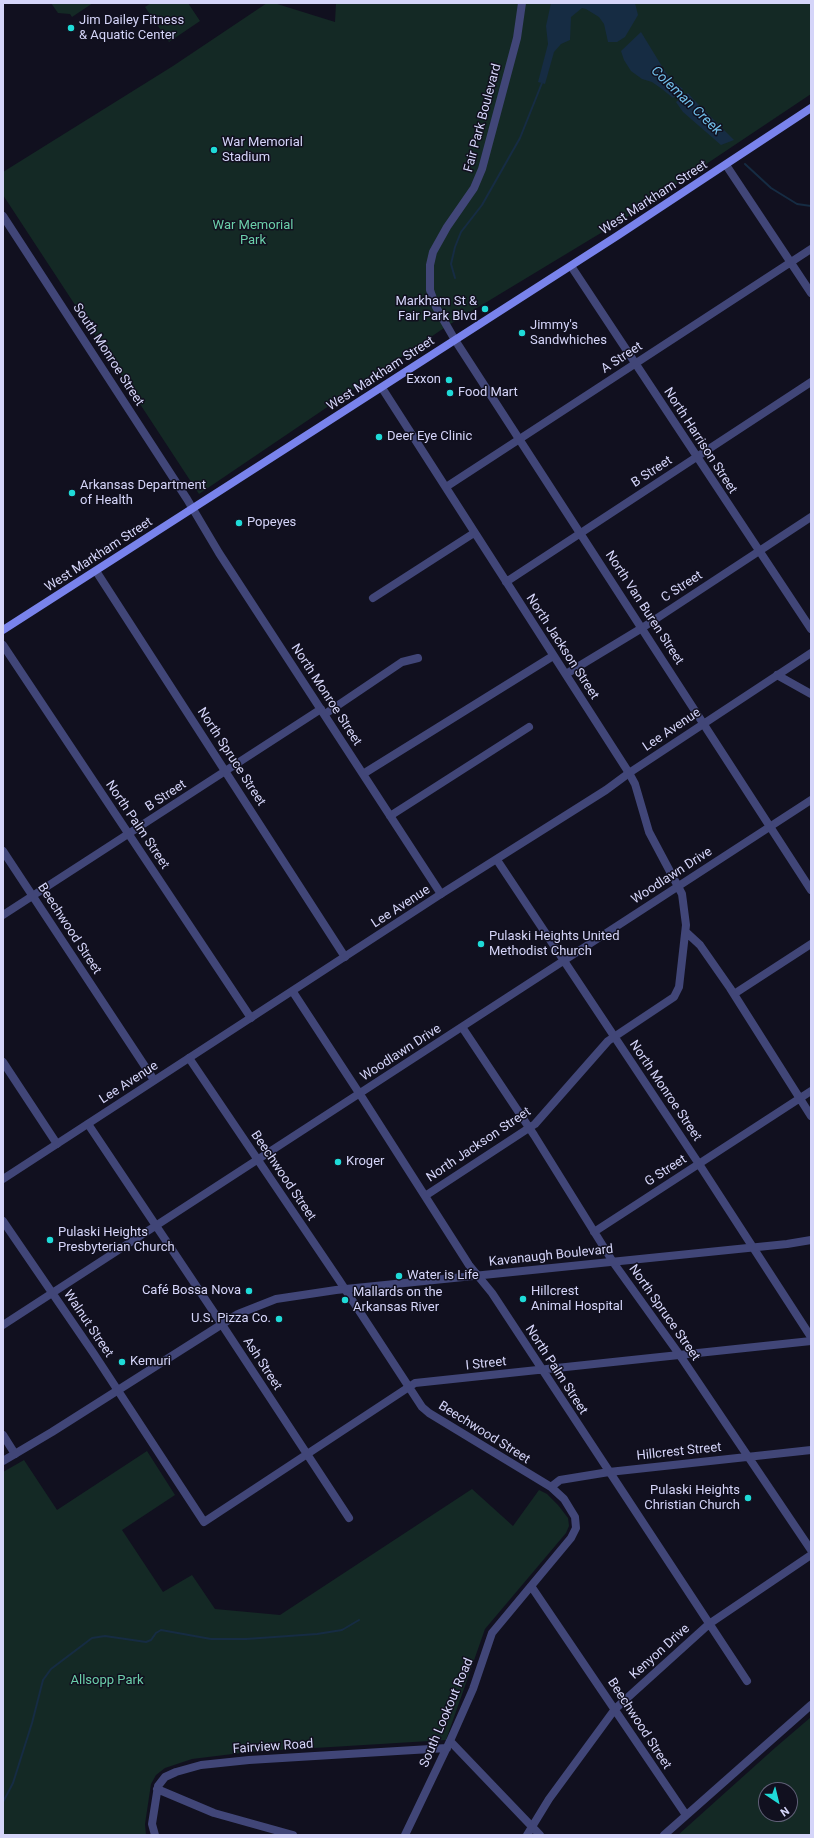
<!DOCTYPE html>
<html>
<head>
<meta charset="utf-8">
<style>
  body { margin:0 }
  #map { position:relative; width:814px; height:1838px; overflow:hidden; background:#11101f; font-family:Roboto,sans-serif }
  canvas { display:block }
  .frame { position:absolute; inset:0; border:4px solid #d5d5f9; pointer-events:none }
  .north { position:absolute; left:758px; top:1782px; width:40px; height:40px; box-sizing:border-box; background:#11101f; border:1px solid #5f5f76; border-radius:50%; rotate:145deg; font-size:11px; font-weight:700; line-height:16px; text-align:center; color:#d5d5f9 }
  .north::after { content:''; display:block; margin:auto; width:14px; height:18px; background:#1fdbd8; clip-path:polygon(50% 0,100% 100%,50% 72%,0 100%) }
</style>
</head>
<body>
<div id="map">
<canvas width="814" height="1838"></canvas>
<div class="frame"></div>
<div class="north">N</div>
</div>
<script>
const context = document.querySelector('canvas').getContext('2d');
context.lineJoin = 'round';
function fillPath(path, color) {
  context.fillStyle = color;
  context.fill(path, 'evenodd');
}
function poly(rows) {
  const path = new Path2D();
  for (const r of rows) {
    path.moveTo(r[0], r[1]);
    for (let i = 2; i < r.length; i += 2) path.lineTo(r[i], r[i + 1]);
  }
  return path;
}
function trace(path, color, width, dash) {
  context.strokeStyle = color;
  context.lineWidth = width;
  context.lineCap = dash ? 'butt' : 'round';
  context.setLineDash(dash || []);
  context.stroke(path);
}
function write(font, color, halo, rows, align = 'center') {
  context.font = font + ' Roboto,sans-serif';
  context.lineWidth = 3;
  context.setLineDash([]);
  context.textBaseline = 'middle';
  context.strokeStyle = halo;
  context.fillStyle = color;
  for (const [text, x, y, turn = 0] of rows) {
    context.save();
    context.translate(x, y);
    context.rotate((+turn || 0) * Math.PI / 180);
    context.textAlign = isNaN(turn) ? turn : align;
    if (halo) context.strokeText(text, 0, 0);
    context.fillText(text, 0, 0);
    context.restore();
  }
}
fillPath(poly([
  [51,3,93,3,72,17,70,14,58,13],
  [151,3,188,3,200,21,169,42,145,7],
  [267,3,274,3,335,22,336,3,811,3,811,94,624,219,447,326,199,494,3,195,3,172,173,66],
  [147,1451,175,1495,122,1530,163,1592,192,1575,215,1609,280,1615,472,1489,513,1526,539,1490,547,1494,558,1505,568,1518,569,1526,566,1533,485,1629,446,1740,249,1752,192,1759,165,1768,156,1775,151,1784,145,1824,146,1835,3,1835,3,1472,24,1460,57,1510],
  [811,1717,811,1835,678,1835,776,1747],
  [766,1790,790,1790,790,1814,766,1814]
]), '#142925');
fillPath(poly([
  [551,3,635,3,638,15,625,37,617,42,608,42,604,24,599,17,586,9,582,8,571,17,570,40,561,44,554,52,545,84,538,82,548,44,546,26],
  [641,32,666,73,674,82,683,89,673,98,662,89,652,82,642,79,631,71,624,60,621,51],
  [688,93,693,99,734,140,721,145,683,112,676,102]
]), '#162c43');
trace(poly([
  [676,94,683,100],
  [745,164,771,188,797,204,811,206],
  [455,278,451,264,455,247,461,232,482,205,520,138,542,83],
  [3,1802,13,1783,32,1723,43,1680,51,1669,92,1638,105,1636,146,1642,151,1640,156,1633,161,1630,211,1639,246,1639,317,1634,342,1630,359,1620]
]), '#162c43', 2);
trace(poly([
  [726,165,811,293],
  [3,216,187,499,219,553,441,894],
  [571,266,811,629],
  [382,388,629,773,635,784,649,832,682,894,686,925,679,987,674,997,608,1041,535,1124,425,1196],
  [446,487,811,249],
  [96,571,345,957],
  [506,582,811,382],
  [373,598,474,533],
  [3,645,251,1018],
  [566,674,642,628,811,517],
  [777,675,811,694],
  [325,714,402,662,418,658],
  [363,774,553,656],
  [390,816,529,727],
  [3,851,154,1080],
  [497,860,699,1164,811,1337],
  [3,915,321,709],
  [687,933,700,945,730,988,811,1116],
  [293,992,363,1099,469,1265,492,1293,747,1681],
  [734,994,811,944],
  [462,1027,534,1135,613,1262,679,1354,811,1550],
  [189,1058,339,1280,422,1407,429,1413,551,1487,564,1499,575,1517,576,1528,571,1538,492,1633,473,1689,450,1741,405,1835],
  [3,1062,57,1144],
  [88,1124,217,1317,349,1518],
  [3,1221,94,1354,204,1522,415,1383,811,1341],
  [594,1232,811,1091],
  [3,1325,811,800],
  [3,1435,15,1454],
  [551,1487,560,1480,609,1472,811,1450],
  [531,1586,686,1815],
  [450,1741,540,1835],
  [157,1789,214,1813,293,1835],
  [155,1835,152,1824,158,1786,165,1777,176,1772,201,1765,249,1760,447,1748],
  [527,1835,549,1799,615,1709,709,1624,811,1555],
  [664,1835,811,1705]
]), '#414678', 8);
trace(poly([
  [522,3,517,38,482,169,474,188,447,227,433,252,430,265,430,290,436,307,455,340,811,890],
  [3,1179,441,894,606,790,629,773,811,653],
  [3,1461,52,1432,238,1314,276,1299,336,1290,787,1244,811,1240]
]), '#414678', 8);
trace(poly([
  [3,630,617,236,811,108]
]), '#7983ec', 8);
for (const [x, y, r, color] of [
  [71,28,4,"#1fdbd8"],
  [214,150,4,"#1fdbd8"],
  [485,309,4,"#1fdbd8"],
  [522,333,4,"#1fdbd8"],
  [449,380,4,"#1fdbd8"],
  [450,393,4,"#1fdbd8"],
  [379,437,4,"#1fdbd8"],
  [72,493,4,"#1fdbd8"],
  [239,523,4,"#1fdbd8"],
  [481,944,4,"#1fdbd8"],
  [338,1162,4,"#1fdbd8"],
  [50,1240,4,"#1fdbd8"],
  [399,1276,4,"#1fdbd8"],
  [249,1291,4,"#1fdbd8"],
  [523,1299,4,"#1fdbd8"],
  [345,1300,4,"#1fdbd8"],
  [279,1319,4,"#1fdbd8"],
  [122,1362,4,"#1fdbd8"],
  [748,1498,4,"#1fdbd8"]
]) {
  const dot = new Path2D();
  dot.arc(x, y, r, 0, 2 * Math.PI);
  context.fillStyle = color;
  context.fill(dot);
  trace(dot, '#11101f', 1.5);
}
write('13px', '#d5d5f9', '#11101f', [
  ["Jim Dailey Fitness",79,21],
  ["& Aquatic Center",79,36],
  ["War Memorial",222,143],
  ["Stadium",222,158],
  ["Markham St &",477,302,"right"],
  ["Fair Park Blvd",477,317,"right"],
  ["Jimmy's",530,326],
  ["Sandwhiches",530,341],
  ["Exxon",441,380,"right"],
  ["Food Mart",458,393],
  ["Deer Eye Clinic",387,437],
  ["Arkansas Department",80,486],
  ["of Health",80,501],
  ["Popeyes",247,523],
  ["Pulaski Heights United",489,937],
  ["Methodist Church",489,952],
  ["Kroger",346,1162],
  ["Pulaski Heights",58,1233],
  ["Presbyterian Church",58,1248],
  ["Water is Life",407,1276],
  ["Café Bossa Nova",241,1291,"right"],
  ["Hillcrest",531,1292],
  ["Animal Hospital",531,1307],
  ["Mallards on the",353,1293],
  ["Arkansas River",353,1308],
  ["U.S. Pizza Co.",271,1319,"right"],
  ["Kemuri",130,1362],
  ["Pulaski Heights",740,1491,"right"],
  ["Christian Church",740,1506,"right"]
], 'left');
write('13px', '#d5d5f9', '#11101f', [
  ["Fair Park Boulevard",483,118,-75],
  ["West Markham Street",654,198,-33],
  ["South Monroe Street",108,355,57],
  ["A Street",622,358,-33],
  ["West Markham Street",381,374,-33],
  ["North Harrison Street",700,441,57],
  ["B Street",652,472,-33],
  ["West Markham Street",99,555,-33],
  ["C Street",682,587,-33],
  ["North Van Buren Street",644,608,57],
  ["North Jackson Street",562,647,57],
  ["North Monroe Street",326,695,57],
  ["Lee Avenue",672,730,-34],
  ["North Spruce Street",231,757,57],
  ["B Street",166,796,-33],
  ["North Palm Street",137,825,56],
  ["Woodlawn Drive",672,876,-33],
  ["Lee Avenue",401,907,-33],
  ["Beechwood Street",69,929,57],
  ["Woodlawn Drive",401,1053,-33],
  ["Lee Avenue",129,1083,-33],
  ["North Monroe Street",665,1091,56],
  ["North Jackson Street",479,1145,-34],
  ["G Street",666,1171,-33],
  ["Beechwood Street",283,1176,56],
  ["Kavanaugh Boulevard",551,1256,-6],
  ["North Spruce Street",664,1313,55],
  ["Walnut Street",88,1324,56],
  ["Ash Street",262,1364,57],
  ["I Street",486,1364,-6],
  ["North Palm Street",556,1370,57],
  ["Beechwood Street",484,1433,32],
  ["Hillcrest Street",679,1452,-6],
  ["Kenyon Drive",660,1652,-42],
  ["South Lookout Road",447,1713,-67],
  ["Beechwood Street",639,1724,57],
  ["Fairview Road",273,1747,-4]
]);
write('13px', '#6bcfaa', '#11101f', [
  ["War Memorial",253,226],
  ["Park",253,241],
  ["Allsopp Park",107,1681]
]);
write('italic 14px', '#71c0eb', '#11101f', [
  ["Coleman Creek",686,101,44]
]);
</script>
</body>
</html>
